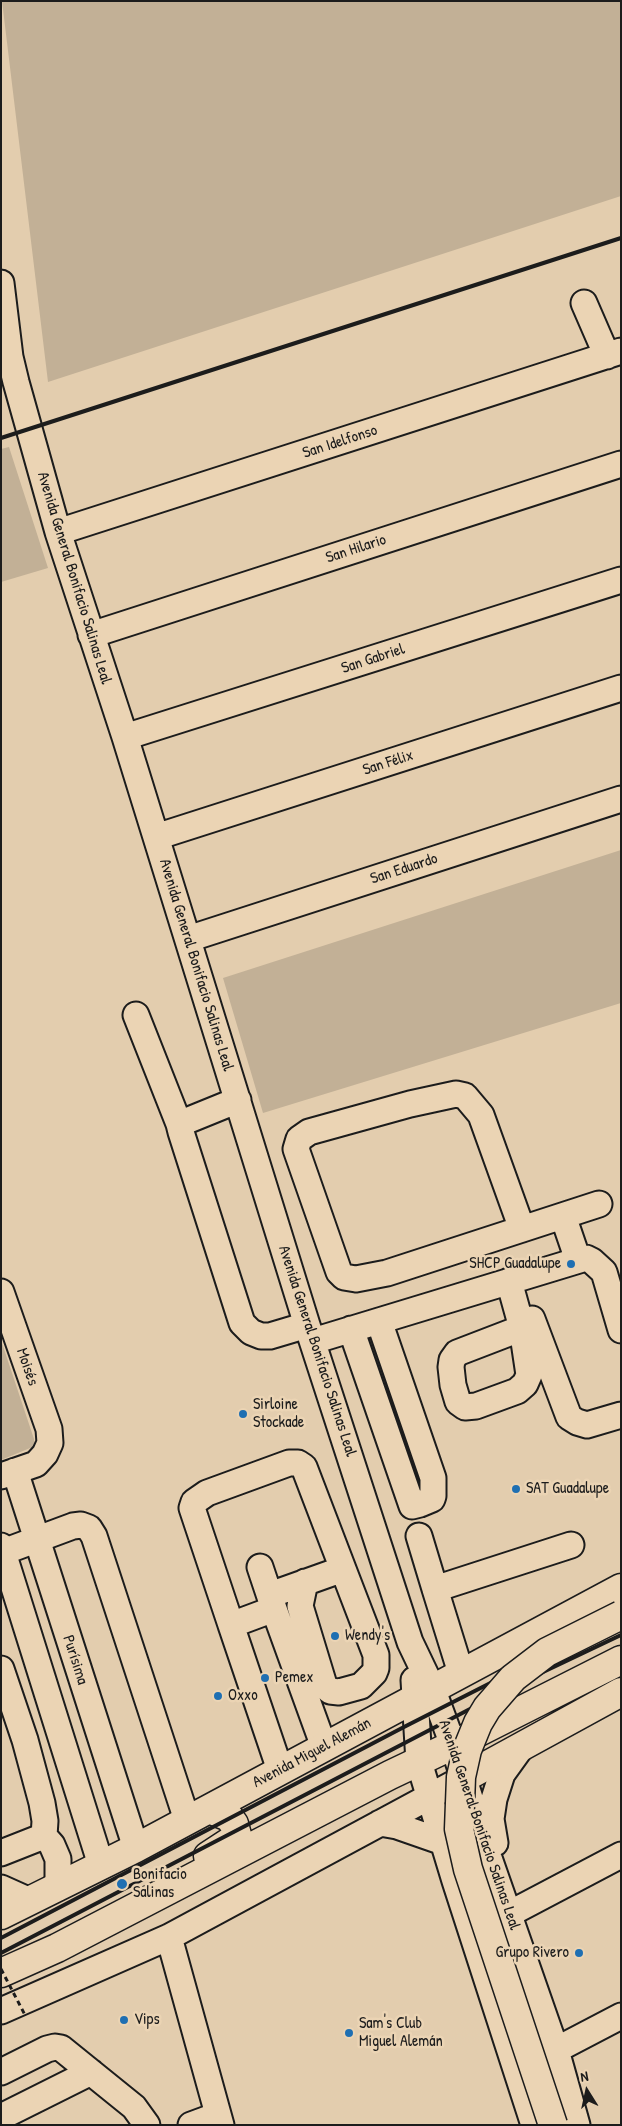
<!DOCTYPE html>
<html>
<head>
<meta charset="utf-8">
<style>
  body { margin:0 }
  #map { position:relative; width:622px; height:2126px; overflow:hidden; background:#e3cdae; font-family:"Patrick Hand",sans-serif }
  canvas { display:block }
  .frame { position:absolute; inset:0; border:2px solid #1c1c1c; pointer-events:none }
  .north { position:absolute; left:562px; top:2066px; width:50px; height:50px; -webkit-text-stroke:4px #ebd4b4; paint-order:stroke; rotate:350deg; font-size:14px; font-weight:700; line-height:20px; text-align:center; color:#1c1c1c }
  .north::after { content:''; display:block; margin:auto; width:18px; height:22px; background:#1c1c1c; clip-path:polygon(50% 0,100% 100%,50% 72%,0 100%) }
</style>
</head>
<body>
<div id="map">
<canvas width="622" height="2126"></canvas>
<div class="frame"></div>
<div class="north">N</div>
</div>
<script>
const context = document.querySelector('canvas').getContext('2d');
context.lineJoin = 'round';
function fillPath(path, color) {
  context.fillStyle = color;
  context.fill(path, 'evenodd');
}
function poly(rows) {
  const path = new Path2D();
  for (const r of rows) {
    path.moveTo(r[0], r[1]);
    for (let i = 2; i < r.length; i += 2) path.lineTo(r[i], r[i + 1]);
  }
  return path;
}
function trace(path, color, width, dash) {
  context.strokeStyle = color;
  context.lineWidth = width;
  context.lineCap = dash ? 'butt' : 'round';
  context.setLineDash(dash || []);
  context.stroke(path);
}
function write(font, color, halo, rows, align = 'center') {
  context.font = font + ' "Patrick Hand",sans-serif';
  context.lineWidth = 5;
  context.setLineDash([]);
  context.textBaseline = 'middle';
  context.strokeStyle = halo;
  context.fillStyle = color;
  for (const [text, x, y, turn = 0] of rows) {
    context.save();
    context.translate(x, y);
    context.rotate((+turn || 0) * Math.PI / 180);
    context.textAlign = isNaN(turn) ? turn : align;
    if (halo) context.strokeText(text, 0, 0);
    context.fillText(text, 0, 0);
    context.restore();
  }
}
fillPath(poly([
  [2,1,621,1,621,196,48,382],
  [9,447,48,568,1,582,1,449],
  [621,850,621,1003,263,1113,223,978],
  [1,1340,34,1439,35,1446,1,1460]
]), '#c2b096');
const minor = poly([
  [1,283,10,357,16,382,58,532,125,737,307,1325,410,1642,432,1688,453,1745,489,1858,556,2050,577,2125],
  [584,303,607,356],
  [58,532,621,351],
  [91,635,621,464],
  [125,737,621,580],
  [156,837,621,688],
  [188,939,621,799],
  [136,1015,179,1124],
  [238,1100,179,1124,181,1132,242,1323,251,1332,261,1336,270,1336,307,1325],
  [563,1216,578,1260],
  [522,1229,481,1115,465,1096,456,1094,410,1104,309,1132,299,1139,296,1149,339,1272,344,1277,356,1279,387,1273,599,1204],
  [509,1281,522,1328,529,1375,525,1384,517,1391,476,1406,465,1407,458,1402,453,1385,451,1367,452,1360,457,1353,522,1328],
  [1,1292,49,1429,50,1443,45,1454,36,1464,1,1476],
  [532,1319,569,1417,577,1422,587,1425,621,1415],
  [351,1329,412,1506,420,1504,432,1499,433,1496,433,1478,379,1321],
  [313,1341,586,1258,592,1261,604,1272,621,1330],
  [15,1471,136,1848],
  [419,1536,435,1589],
  [1,1546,101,1865],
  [3,1552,73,1526,81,1525,89,1528,94,1536,187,1820],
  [260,1567,274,1609],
  [305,1582,300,1606,324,1685,330,1691,339,1692,361,1686,374,1673,376,1668,376,1655,343,1569],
  [231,1625,192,1508,194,1502,207,1493,289,1463,298,1463,304,1467,343,1569,270,1595],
  [1,1669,25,1740,42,1803,45,1821,44,1836],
  [461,1673,435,1589,571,1545],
  [414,1680,419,1762,455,1881,534,2125],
  [280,1770,231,1625,274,1609,324,1747],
  [380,1823,397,1826,443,1842],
  [44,1836,52,1845,58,1859,58,1887],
  [495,1843,491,1819,494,1799,502,1774,520,1749],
  [1,1853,44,1836],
  [1,1888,30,1901],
  [509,1914,621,1855],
  [169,1937,221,2125],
  [1,2011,169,1937,464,1778],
  [556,2050,621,2016],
  [1,2072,47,2049,55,2047,61,2048,134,2107,147,2125],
  [1,2117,91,2072],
  [191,2125,218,2115]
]);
const highway = poly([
  [464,1778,621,1692],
  [208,1856,234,1839,237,1835,234,1824,229,1817,209,1809],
  [1,1915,136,1848,621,1588],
  [1,1973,57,1948,390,1775,453,1745,621,1660]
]);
trace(minor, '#1c1c1c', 29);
trace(highway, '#1c1c1c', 31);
trace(minor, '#ebd4b4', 25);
trace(highway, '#ebd4b4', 28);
trace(poly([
  [1,438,621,238],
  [1,1938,404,1727,514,1671,621,1620],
  [1,1953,520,1683,621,1635]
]), '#1c1c1c', 4);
const highwayBridge = poly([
  [553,2125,468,1869,459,1829,461,1777,467,1750,478,1723,487,1708,513,1678,547,1652,621,1615]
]);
trace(highwayBridge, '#1c1c1c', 31, []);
trace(poly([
  [1,1969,25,2015]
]), '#1c1c1c', 3, [5, 4]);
trace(highwayBridge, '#ebd4b4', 28);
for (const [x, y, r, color] of [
  [571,1264,5,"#1f6fb2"],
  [243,1414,5,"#1f6fb2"],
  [516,1489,5,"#1f6fb2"],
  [335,1636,5,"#1f6fb2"],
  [265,1678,5,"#1f6fb2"],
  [218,1696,5,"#1f6fb2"],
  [122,1884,6,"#1f6fb2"],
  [579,1953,5,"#1f6fb2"],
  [124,2020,5,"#1f6fb2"],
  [349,2033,5,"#1f6fb2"]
]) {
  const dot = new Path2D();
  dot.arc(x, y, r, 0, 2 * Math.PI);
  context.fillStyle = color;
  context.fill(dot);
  trace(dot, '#ebd4b4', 2);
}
write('16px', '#1c1c1c', '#ebd4b4', [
  ["San Idelfonso",340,442,-18],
  ["San Hilario",356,549,-18],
  ["Avenida General Bonifacio Salinas Leal",74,578,73],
  ["San Gabriel",373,659,-18],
  ["San Félix",388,763,-18],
  ["San Eduardo",404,869,-18],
  ["Avenida General Bonifacio Salinas Leal",196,965,73],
  ["Avenida General Bonifacio Salinas Leal",317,1351,72],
  ["Moisés",27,1367,71],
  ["Purísima",75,1660,72],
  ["Avenida Miguel Alemán",312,1753,-28],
  ["Avenida General Bonifacio Salinas Leal",479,1825,71]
]);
write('16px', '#1c1c1c', '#ebd4b4', [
  ["SHCP Guadalupe",561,1264,"right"],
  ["Sirloine",253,1405],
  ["Stockade",253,1423],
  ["SAT Guadalupe",526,1489],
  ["Wendy's",345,1636],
  ["Pemex",275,1678],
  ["Oxxo",228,1696],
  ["Bonifacio",133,1875],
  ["Salinas",133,1893],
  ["Grupo Rivero",569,1953,"right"],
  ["Vips",134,2020],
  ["Sam's Club",359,2024],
  ["Miguel Alemán",359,2042]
], 'left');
</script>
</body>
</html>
